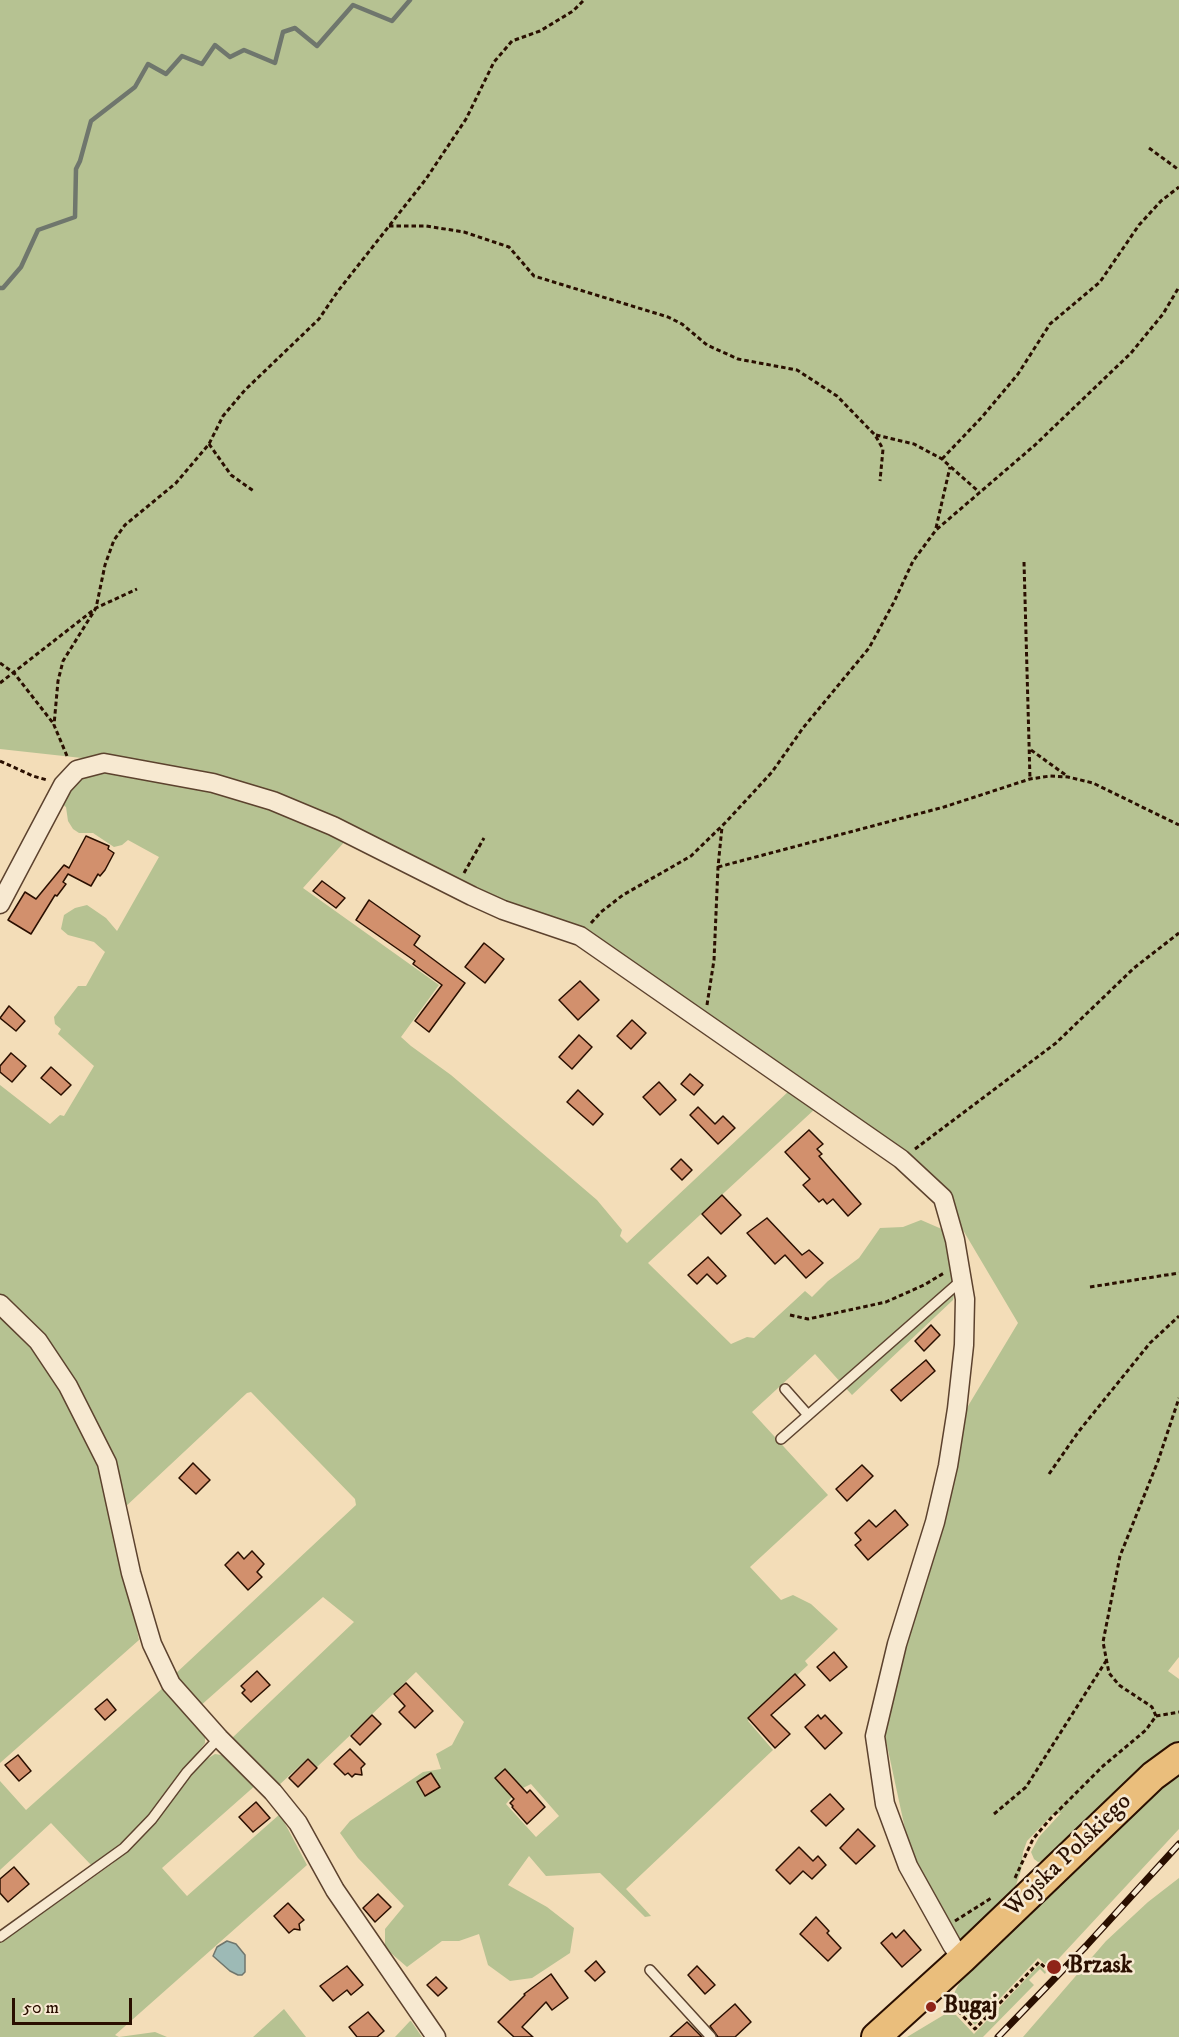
<!DOCTYPE html>
<html>
<head>
<meta charset="utf-8">
<style>
  body { margin:0 }
  #map { position:relative; width:1179px; height:2037px; overflow:hidden; background:#f3ddb8; font-family:"IM FELL DW Pica",serif }
  canvas { display:block }
  .scale { position:absolute; left:12px; top:1998px; width:120px; height:27px; box-sizing:border-box; border:3px solid #2a0f00; border-top:0; padding-left:8px; font-size:18px; line-height:21px; white-space:nowrap; color:#2a0f00; -webkit-text-stroke:4px #f7e9d1; paint-order:stroke }
</style>
</head>
<body>
<div id="map">
<canvas width="1179" height="2037"></canvas>
<div class="scale">50 m</div>
</div>
<script>
const context = document.querySelector('canvas').getContext('2d');
context.lineJoin = 'round';
function fillPath(path, color) {
  context.fillStyle = color;
  context.fill(path, 'evenodd');
}
function poly(rows) {
  const path = new Path2D();
  for (const r of rows) {
    path.moveTo(r[0], r[1]);
    for (let i = 2; i < r.length; i += 2) path.lineTo(r[i], r[i + 1]);
  }
  return path;
}
function trace(path, color, width, dash) {
  context.strokeStyle = color;
  context.lineWidth = width;
  context.lineCap = dash ? 'butt' : 'round';
  context.setLineDash(dash || []);
  context.stroke(path);
}
function write(font, color, halo, rows, align = 'center') {
  context.font = font + ' "IM FELL DW Pica",serif';
  context.lineWidth = 5;
  context.setLineDash([]);
  context.textBaseline = 'middle';
  context.strokeStyle = halo;
  context.fillStyle = color;
  for (const [text, x, y, turn = 0] of rows) {
    context.save();
    context.translate(x, y);
    context.rotate((+turn || 0) * Math.PI / 180);
    context.textAlign = isNaN(turn) ? turn : align;
    if (halo) context.strokeText(text, 0, 0);
    context.fillText(text, 0, 0);
    context.restore();
  }
}
fillPath(poly([
  [0,0,1179,0,1179,1657,1168,1671,1179,1679,1179,1744,1044,1861,1038,1862,1034,1859,1031,1852,1039,1837,1061,1813,1052,1815,1027,1841,1023,1852,1021,1871,1016,1885,1010,1892,1008,1902,967,1943,959,1941,913,1866,885,1736,902,1648,965,1411,1018,1323,944,1198,805,1080,589,933,492,901,344,823,100,760,0,749],
  [115,769,250,800,347,839,303,888,439,985,401,1037,411,1046,451,1075,597,1200,622,1230,620,1236,627,1243,790,1090,816,1108,648,1263,731,1344,747,1337,754,1338,805,1291,812,1297,828,1281,859,1258,880,1228,903,1227,921,1220,944,1230,958,1276,953,1300,852,1395,815,1354,752,1412,828,1495,750,1567,781,1600,793,1595,811,1604,838,1629,805,1661,808,1665,748,1721,773,1750,626,1889,651,1916,645,1917,600,1873,546,1876,529,1856,508,1885,547,1907,574,1928,570,1953,532,1978,510,1981,488,1965,479,1934,459,1941,442,1941,407,1967,385,1948,385,1929,404,1906,358,1858,340,1833,350,1821,423,1772,441,1769,436,1754,452,1745,464,1722,416,1672,317,1767,308,1758,277,1787,231,1739,354,1622,323,1597,199,1707,173,1676,356,1505,355,1499,251,1392,247,1393,123,1509,45,1342,0,1294,0,1085,50,1124,60,1115,64,1116,94,1066,58,1034,61,1029,55,1024,54,1017,78,986,86,986,105,952,94,942,68,935,61,929,64,915,75,908,87,905,106,918,117,931,159,857,128,840,122,845,114,847,93,833,79,833,73,829,68,821,66,807,59,802,77,775],
  [531,1784,559,1816,536,1837,506,1804,517,1791],
  [0,1310,20,1332,58,1380,102,1466,139,1640,0,1763],
  [165,1686,205,1736,205,1743,153,1812,118,1849,92,1866,51,1823,0,1870,0,1781,26,1810],
  [215,1754,227,1756,257,1784,162,1868,187,1896,280,1814,307,1865,115,2035,119,2037,155,2032,167,2037,0,2037,0,1941,23,1927,112,1864,134,1845,187,1778,202,1762],
  [1179,1772,1179,1829,1050,1968,1038,1958,975,2025,951,1999,964,1974,1096,1846],
  [1179,1878,1179,2037,1023,2037,1106,1941,1148,1902],
  [1039,1965,1046,1972,1045,1974,1040,1969,1029,1980,1034,1985,983,2037,907,2037,947,2013,956,2015,974,2034],
  [284,2009,306,2037,253,2037],
  [411,2021,422,2037,395,2037,410,2021]
]), '#b6c292');
const water = poly([
  [227,1941,236,1944,245,1955,245,1972,242,1975,238,1975,230,1971,213,1956,217,1947,227,1941]
]);
fillPath(water, '#9dbab6');
trace(water, '#6f766d', 1.5);
trace(poly([
  [0,288,3,288,21,267,38,230,75,217,76,169,80,161,91,121,135,87,148,64,166,74,182,56,202,64,215,45,230,57,244,50,275,63,283,32,295,28,317,46,353,5,392,21,410,0]
]), '#6f766d', 4.5);
const building = poly([
  [86,836,109,846,108,849,114,853,105,870,100,876,98,874,91,886,68,874,63,882,66,884,57,896,55,895,31,934,8,920,25,892,36,899,64,865,69,868,86,836],
  [322,881,345,898,336,908,313,891,322,881],
  [369,900,420,936,414,945,465,983,429,1032,415,1021,442,985,413,964,415,961,356,920,369,900],
  [484,943,504,959,485,983,465,967,484,943],
  [580,981,599,1000,578,1020,559,1000,580,981],
  [9,1006,25,1021,16,1031,0,1018,9,1006],
  [632,1020,646,1033,631,1049,617,1036,632,1020],
  [579,1035,592,1047,572,1069,559,1057,579,1035],
  [11,1053,26,1066,12,1082,0,1072,0,1066,11,1053],
  [51,1067,71,1085,61,1095,41,1078,51,1067],
  [690,1074,703,1085,694,1095,681,1084,690,1074],
  [659,1082,676,1100,660,1115,643,1097,659,1082],
  [578,1090,603,1114,593,1125,567,1102,578,1090],
  [698,1107,715,1124,723,1116,735,1128,718,1144,690,1115,698,1107],
  [809,1130,823,1144,817,1149,822,1154,819,1156,861,1204,848,1216,833,1199,827,1204,823,1199,819,1202,803,1185,810,1179,785,1152,809,1130],
  [681,1159,692,1170,682,1180,671,1169,681,1159],
  [722,1195,741,1215,721,1234,702,1214,722,1195],
  [767,1218,802,1255,809,1250,823,1263,806,1278,785,1255,775,1264,747,1233,767,1218],
  [708,1257,726,1276,717,1284,707,1274,697,1284,688,1275,708,1257],
  [931,1325,940,1335,924,1351,915,1341,931,1325],
  [926,1360,935,1371,901,1401,891,1390,926,1360],
  [193,1463,210,1480,196,1494,179,1478,193,1463],
  [862,1465,873,1476,847,1501,836,1489,862,1465],
  [895,1510,908,1525,868,1560,855,1545,861,1540,855,1533,869,1520,876,1527,895,1510],
  [252,1551,264,1564,257,1572,262,1577,248,1590,225,1565,238,1552,244,1559,252,1551],
  [834,1652,847,1667,830,1681,817,1667,834,1652],
  [257,1671,270,1685,251,1702,242,1693,245,1690,241,1686,257,1671],
  [795,1674,805,1685,771,1715,790,1734,775,1748,748,1718,795,1674],
  [406,1683,433,1711,415,1728,399,1712,405,1706,394,1694,406,1683],
  [107,1699,116,1710,105,1720,95,1709,107,1699],
  [372,1715,381,1724,360,1745,351,1736,372,1715],
  [818,1715,821,1719,825,1715,842,1733,825,1749,805,1727,818,1715],
  [350,1749,365,1764,361,1768,362,1775,355,1774,352,1777,348,1773,345,1775,334,1764,350,1749],
  [18,1755,31,1771,19,1781,5,1765,18,1755],
  [308,1759,317,1768,298,1787,289,1778,308,1759],
  [505,1769,527,1793,530,1790,545,1807,527,1824,512,1807,513,1806,510,1803,514,1799,495,1778,505,1769],
  [431,1773,440,1787,425,1796,417,1782,431,1773],
  [830,1794,844,1809,826,1826,811,1811,830,1794],
  [256,1802,270,1818,253,1832,239,1817,256,1802],
  [858,1829,875,1846,856,1864,840,1848,858,1829],
  [799,1847,813,1861,818,1856,826,1865,812,1879,803,1871,790,1884,776,1870,799,1847],
  [14,1867,29,1884,8,1902,0,1893,0,1879,14,1867],
  [378,1894,391,1907,375,1922,363,1908,378,1894],
  [288,1903,304,1920,299,1924,300,1930,294,1929,289,1933,274,1916,288,1903],
  [816,1917,829,1931,827,1933,841,1948,828,1961,800,1934,816,1917],
  [904,1930,921,1950,902,1967,881,1943,892,1933,896,1938,904,1930],
  [596,1961,605,1972,595,1981,585,1971,596,1961],
  [347,1966,363,1985,351,1995,347,1990,333,2001,320,1986,347,1966],
  [697,1966,715,1985,705,1994,688,1975,697,1966],
  [551,1974,568,1998,552,2010,546,2002,522,2027,533,2037,514,2037,498,2022,525,1995,524,1994,551,1974],
  [436,1977,447,1988,438,1996,427,1985,436,1977],
  [735,2004,751,2022,735,2037,718,2037,710,2026,735,2004],
  [368,2012,384,2031,377,2037,357,2037,349,2027,368,2012],
  [687,2022,702,2037,670,2037,687,2022]
]);
fillPath(building, '#d2906d');
trace(building, '#2a0f00', 1.5);
const service = poly([
  [785,1389,808,1415],
  [781,1439,963,1279],
  [0,1937,124,1848,152,1819,187,1772,219,1738],
  [650,1970,711,2037]
]);
const minor = poly([
  [0,904,63,785,77,770,104,763,213,783,273,801,333,826,472,896,503,910,580,936,901,1159,943,1198,955,1240,965,1299,964,1345,957,1409,948,1466,935,1522,897,1644,875,1736,885,1804,908,1866,952,1945,962,1959],
  [0,1304,38,1341,68,1386,107,1463,131,1573,152,1644,171,1684,219,1738,273,1792,298,1823,335,1890,436,2037]
]);
const primary = poly([
  [876,2037,962,1959,1153,1776,1179,1757]
]);
trace(service, '#5c422e', 12);
trace(minor, '#5c422e', 21);
trace(primary, '#2a0f00', 32);
trace(poly([
  [1149,148,1179,170],
  [389,226,426,226,464,232,509,247,534,276,668,317,682,324,707,345,738,359,797,370,837,396,875,435,883,449,880,481],
  [876,435,914,444,942,459,979,492],
  [209,444,231,475,255,492],
  [942,459,982,417,1018,374,1050,324,1100,282,1139,225,1161,201,1179,187],
  [936,528,950,467],
  [1024,562,1030,779],
  [0,663,14,673,53,723],
  [0,683,96,608,137,589],
  [1031,750,1067,776],
  [67,756,54,725,58,681,63,661,96,608,105,565,114,540,125,525,176,483,209,444,223,416,245,390,319,319,338,291,426,179,466,119,494,62,512,41,540,31,573,11,584,0],
  [0,761,33,776,47,780],
  [718,867,944,807,1030,779,1050,776,1068,777,1093,783,1179,825],
  [464,873,484,838],
  [591,923,601,912,623,895,691,856,726,822,772,772,803,728,869,648,894,602,913,561,936,530,1035,445,1131,353,1163,314,1179,287],
  [707,1005,714,960,718,867,722,827],
  [915,1149,1056,1043,1134,968,1179,933],
  [1090,1287,1179,1273],
  [790,1315,808,1319,886,1302,924,1285,944,1273],
  [1049,1474,1079,1431,1150,1343,1179,1316],
  [1156,1716,1179,1712],
  [994,1814,1026,1787,1106,1661],
  [1015,1878,1033,1839,1051,1818,1103,1766,1146,1730,1156,1716,1152,1707,1119,1685,1109,1673,1103,1642,1120,1556,1158,1461,1179,1398],
  [955,1921,993,1897],
  [948,2000,975,2029,1039,1962,1048,1970]
]), '#2a0f00', 3, [4.5, 3]);
trace(service, '#f7e9d1', 9);
trace(minor, '#f7e9d1', 18);
trace(primary, '#eabe7c', 28);
const rail = poly([
  [998,2037,1086,1946,1179,1844]
]);
trace(rail, '#2a0f00', 7);
trace(rail, '#f7e9d1', 4.5, [14]);
for (const [x, y, r, color] of [
  [1054,1967,8,"#8f2418"],
  [931,2007,6,"#8f2418"]
]) {
  const dot = new Path2D();
  dot.arc(x, y, r, 0, 2 * Math.PI);
  context.fillStyle = color;
  context.fill(dot);
  trace(dot, '#f7e9d1', 2);
}
write('24px', '#2a0f00', '#f7e9d1', [
  ["Wojska Polskiego",1069,1856,-44]
]);
write('bold 24px', '#2a0f00', '#f7e9d1', [
  ["Brzask",1068,1967],
  ["Bugaj",943,2007]
], 'left');
</script>
</body>
</html>
